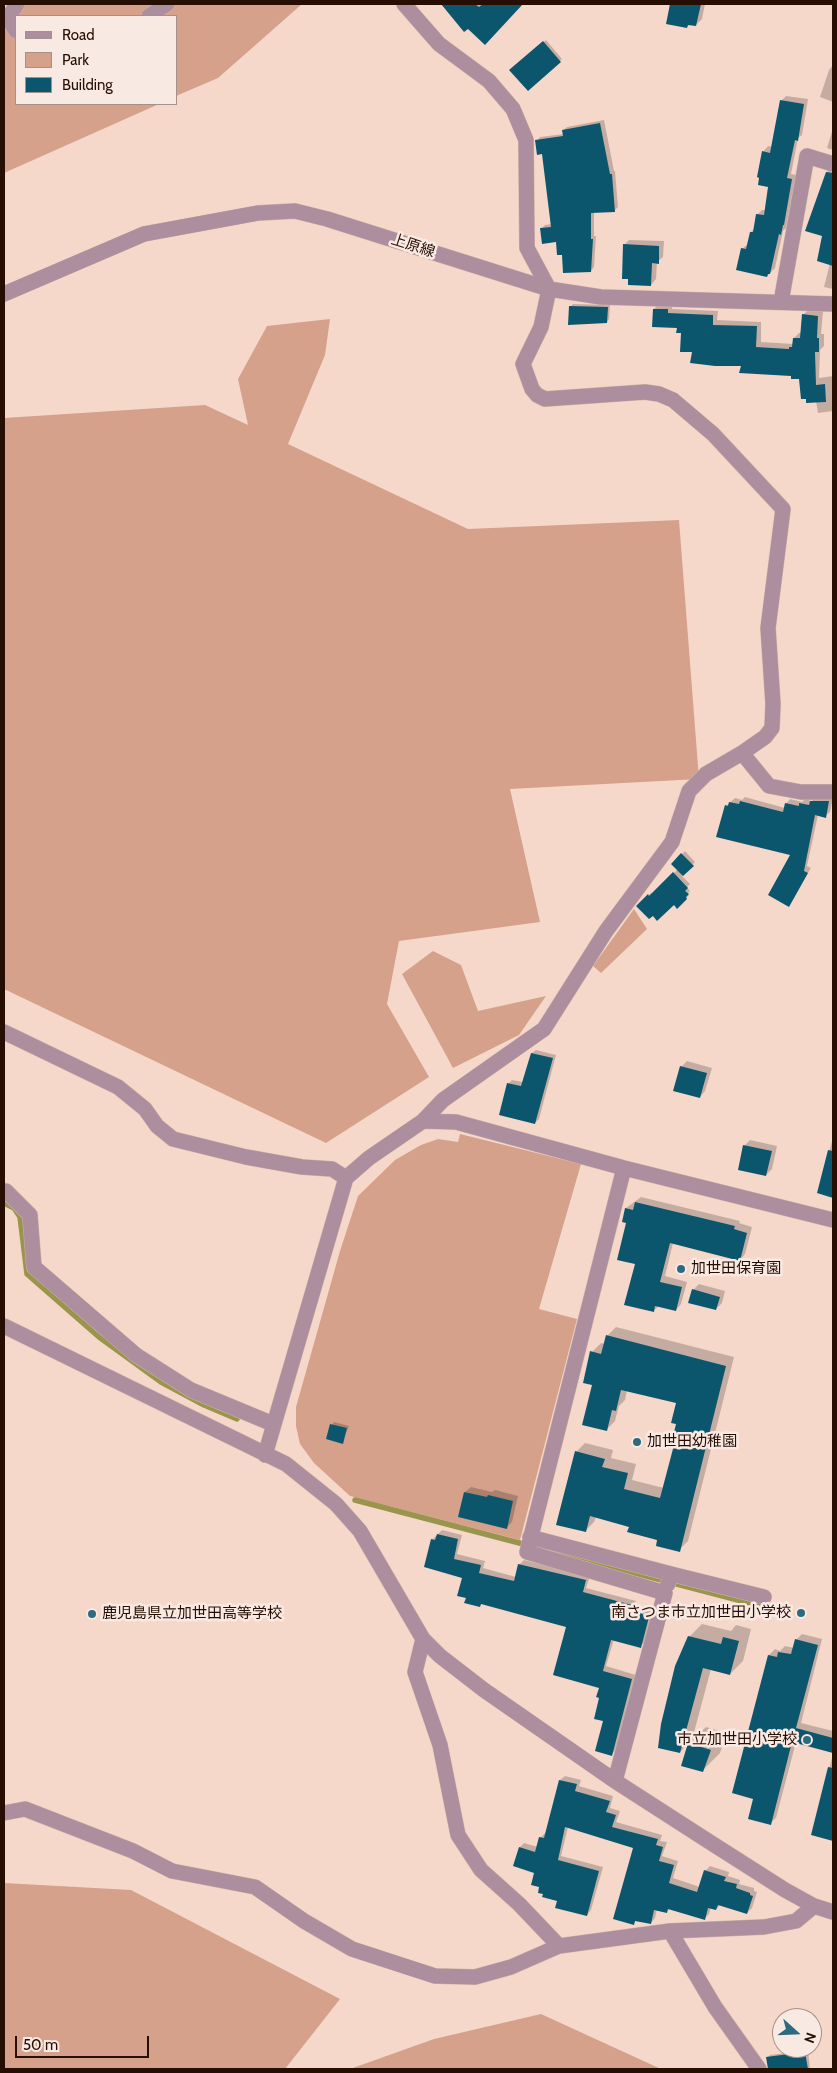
<!DOCTYPE html>
<html>
<head>
<meta charset="utf-8">
<style>
  body { margin:0 }
  #map { position:relative; width:837px; height:2073px; overflow:hidden; background:#f6d8cb; font-family:Cabin,sans-serif }
  canvas { display:block }
  .frame { position:absolute; inset:0; border:5px solid #260e03; pointer-events:none }
  .legend { position:absolute; left:15px; top:15px; width:162px; height:90px; box-sizing:border-box; background:#f8e9e2; border:1px solid #a49189; margin:0; padding:6px 9px; list-style:none; font-size:15px; color:#260e03 }
  .legend li { display:flex; align-items:center; gap:10px; height:25px }
  .legend b { width:25px; border:1px solid #a49189 }
  .north { position:absolute; left:772px; top:2008px; width:50px; height:50px; box-sizing:border-box; background:#f8e9e2; border:1px solid #a49189; border-radius:50%; rotate:110deg; font-size:14px; font-weight:700; line-height:20px; text-align:center; color:#260e03 }
  .north::after { content:''; display:block; margin:auto; width:18px; height:22px; background:#2c6a80; clip-path:polygon(50% 0,100% 100%,50% 72%,0 100%) }
  .scale { position:absolute; left:15px; top:2036px; width:134px; height:22px; box-sizing:border-box; border:2px solid #260e03; border-top:0; padding-left:6px; font-size:15px; line-height:18px; white-space:nowrap; color:#260e03; -webkit-text-stroke:4px #f8e9e2; paint-order:stroke }
</style>
</head>
<body>
<div id="map">
<canvas width="837" height="2073"></canvas>
<div class="frame"></div>
<ul class="legend">
<li><b style="height:6px;background:#ac8e9e"></b>Road</li>
<li><b style="height:14px;background:#d5a18a"></b>Park</li>
<li><b style="height:14px;background:#0b566d"></b>Building</li>
</ul>
<div class="north">N</div>
<div class="scale">50 m</div>
</div>
<script>
const context = document.querySelector('canvas').getContext('2d');
context.lineJoin = 'round';
function fillPath(path, color) {
  context.fillStyle = color;
  context.fill(path, 'evenodd');
}
function poly(rows) {
  const path = new Path2D();
  for (const r of rows) {
    path.moveTo(r[0], r[1]);
    for (let i = 2; i < r.length; i += 2) path.lineTo(r[i], r[i + 1]);
  }
  return path;
}
function trace(path, color, width, dash) {
  context.strokeStyle = color;
  context.lineWidth = width;
  context.lineCap = dash ? 'butt' : 'round';
  context.setLineDash(dash || []);
  context.stroke(path);
}
function write(font, color, halo, rows, align = 'center') {
  context.font = font + ' Cabin,"Noto Sans JP",sans-serif';
  context.lineWidth = 5;
  context.setLineDash([]);
  context.textBaseline = 'middle';
  context.strokeStyle = halo;
  context.fillStyle = color;
  for (const [text, x, y, turn = 0] of rows) {
    context.save();
    context.translate(x, y);
    context.rotate((+turn || 0) * Math.PI / 180);
    context.textAlign = isNaN(turn) ? turn : align;
    if (halo) context.strokeText(text, 0, 0);
    context.fillText(text, 0, 0);
    context.restore();
  }
}
fillPath(poly([
  [19,4,302,4,218,78,176,96,176,16,16,16,16,104,159,104,4,173,4,10],
  [330,319,325,355,288,444,468,529,679,520,699,779,510,789,540,922,399,941,387,1004,429,1077,326,1143,4,989,4,418,205,405,248,425,238,379,267,326],
  [634,909,647,929,601,973,593,966],
  [433,951,461,965,478,1011,546,996,519,1035,453,1068,402,974],
  [460,1134,581,1164,539,1309,577,1319,520,1540,350,1496,314,1463,300,1444,296,1426,296,1407,340,1251,358,1196,395,1160,421,1145,438,1139,458,1142],
  [4,1883,131,1890,340,1999,285,2069,4,2069],
  [541,2014,661,2069,350,2069,434,2039]
]), '#d5a18a');
fillPath(poly([
  [443,4,473,5,522,4,485,43,468,27,465,31],
  [670,4,705,4,702,19,696,25,690,24,687,27,667,23],
  [546,40,562,59,528,89,511,70],
  [833,65,833,102,820,97,829,70],
  [786,96,808,99,802,135,798,138,791,174,796,175,786,228,783,231,775,268,767,276,742,249,748,244,751,232,755,228,757,215,762,210,766,210,769,186,763,152,768,146,773,147,781,101],
  [604,120,614,171,615,171,618,207,614,211,594,212,594,236,596,236,594,267,591,271,564,254,557,241,542,228,545,225,552,224,543,152,537,141,540,137,564,134,563,130,567,127],
  [833,128,833,150,827,148],
  [833,166,833,289,824,287,830,263,823,235,827,172],
  [629,240,664,241,663,257,657,262,656,279,651,285,624,245],
  [573,304,610,305,609,319,607,322,592,322,589,324,570,324,570,307],
  [659,304,672,305,672,309,718,311,717,320,761,322,761,342,794,344,794,338,799,333,801,333,803,315,808,310,823,311,821,334,824,334,824,346,820,350,819,378,833,376,833,411,818,413,816,401,800,378,693,351,678,326,654,309],
  [745,797,785,808,786,804,790,799,802,802,805,799,812,801,815,798,833,798,830,812,825,816,818,815,807,866,811,868,789,905,791,854,726,806,735,798,742,800],
  [685,851,695,862,682,876,690,884,687,887,690,891,687,894,689,895,677,907,674,903,653,914,638,906,651,893,653,894,678,869,672,864],
  [536,1050,556,1055,539,1119,535,1123,501,1114,509,1083,512,1080,523,1082,532,1053],
  [687,1061,712,1068,705,1091,700,1097,681,1067],
  [833,1137,833,1196,819,1192],
  [750,1140,777,1146,772,1169,766,1175,744,1146],
  [641,1197,740,1221,739,1223,752,1227,745,1254,740,1260,673,1243,665,1276,687,1282,681,1304,676,1310,659,1306,653,1311,636,1264,627,1222,626,1208],
  [699,1284,725,1291,722,1303,716,1309,693,1290],
  [616,1327,734,1357,688,1541,679,1550,630,1526,596,1517,594,1522,585,1531,576,1452,585,1443,613,1450,611,1458,636,1464,632,1480,664,1488,676,1444,677,1402,627,1390,625,1400,619,1406,615,1421,606,1430,593,1384,592,1352,601,1343,605,1344,607,1336],
  [334,1422,349,1426,342,1442,332,1425],
  [471,1487,492,1492,495,1490,518,1496,512,1522,506,1528,465,1492],
  [442,1530,462,1535,457,1554,485,1561,483,1568,516,1577,519,1565,524,1560,590,1576,586,1588,636,1601,634,1605,653,1612,645,1642,640,1646,614,1639,606,1666,636,1675,616,1750,612,1754,604,1720,600,1687,568,1626,482,1603,480,1606,467,1597,463,1577,432,1540],
  [702,1624,731,1631,736,1625,751,1629,743,1661,730,1674,711,1669,692,1740,706,1727,727,1733,720,1753,703,1770,682,1766,689,1743,680,1752,689,1637],
  [802,1634,822,1639,801,1723,833,1731,833,1752,796,1742,776,1818,770,1823,754,1798,733,1792,769,1655,775,1649,780,1651,785,1646,794,1648,796,1640],
  [833,1754,833,1840,812,1834],
  [565,1776,581,1780,579,1786,613,1796,610,1808,620,1811,616,1822,662,1835,660,1841,667,1842,662,1856,678,1861,673,1878,700,1887,705,1871,710,1866,729,1872,728,1876,740,1880,739,1884,754,1888,754,1891,757,1892,752,1908,747,1913,720,1905,716,1909,711,1907,709,1914,704,1919,669,1909,666,1912,657,1909,655,1918,651,1923,636,1920,634,1923,635,1847,568,1827,561,1856,603,1867,591,1910,587,1915,544,1893,536,1872,520,1847,524,1843,538,1847,540,1838,545,1833,547,1834,560,1780],
  [808,2050,810,2069,769,2069,768,2057,770,2055]
]), '#0003');
trace(poly([
  [4,1203,14,1208,20,1217,27,1274,99,1337,161,1382,204,1405,237,1419],
  [355,1500,527,1545],
  [550,1551,761,1606]
]), '#9a954c', 5.5);
fillPath(poly([
  [441,4,475,4,479,7,483,4,523,4,485,45,468,29,464,32],
  [670,4,701,4,696,26,688,25,687,28,666,24],
  [543,41,561,62,528,91,509,70],
  [780,100,804,104,798,141,795,140,787,178,792,179,784,225,783,225,781,235,779,234,770,274,768,274,767,277,736,270,741,248,746,249,750,232,753,232,756,214,764,215,768,187,758,185,759,178,757,177,762,151,770,153],
  [600,123,610,174,612,174,615,212,591,213,591,239,593,239,591,272,563,273,562,255,557,255,556,242,542,244,540,228,551,227,542,154,537,155,535,140,563,136,562,130],
  [826,172,833,173,833,266,817,261,822,236,805,231],
  [623,244,659,246,659,264,652,263,651,286,628,285,628,279,622,279],
  [569,306,608,307,607,323,568,325],
  [653,309,668,309,668,313,713,315,713,325,757,326,756,347,789,349,789,347,792,347,793,338,800,338,802,314,818,316,817,338,819,338,819,352,815,352,816,385,825,384,826,402,806,403,806,399,801,399,799,379,791,379,791,376,739,373,741,366,715,366,690,363,692,352,680,352,681,333,676,333,677,328,652,327],
  [740,801,783,812,785,803,799,806,799,803,809,805,810,801,829,801,826,818,815,815,804,871,808,873,789,907,768,895,790,855,716,837,725,805,728,806,729,802,739,804],
  [681,853,694,866,683,876,671,864],
  [673,872,688,888,685,891,689,894,686,897,687,899,677,909,674,905,657,921,653,916,649,919,636,906,648,894,649,896],
  [531,1053,553,1058,535,1124,499,1115,507,1083,521,1086],
  [680,1066,707,1073,700,1098,673,1091],
  [743,1145,772,1151,766,1176,738,1170],
  [828,1150,833,1151,833,1198,817,1193],
  [635,1202,735,1226,734,1229,747,1233,740,1261,670,1243,660,1282,682,1287,676,1311,655,1306,654,1312,624,1305,635,1264,617,1260,626,1223,622,1222,625,1208,633,1210],
  [692,1289,720,1297,716,1310,688,1303],
  [606,1335,726,1366,680,1552,656,1546,657,1540,627,1532,629,1527,590,1516,586,1532,556,1525,575,1451,605,1459,602,1467,628,1473,624,1489,660,1498,674,1445,671,1444,676,1424,671,1423,676,1403,621,1390,616,1411,612,1410,607,1431,582,1425,592,1385,583,1383,590,1351,601,1354],
  [330,1424,347,1428,343,1444,326,1439],
  [464,1492,487,1497,488,1495,513,1501,507,1529,458,1517],
  [437,1534,458,1539,454,1559,481,1565,479,1573,514,1581,518,1564,586,1580,583,1592,632,1605,631,1609,649,1617,641,1648,611,1640,603,1671,632,1679,612,1756,595,1751,603,1721,594,1719,599,1698,596,1697,599,1688,553,1675,566,1627,481,1604,480,1607,464,1603,466,1598,457,1596,462,1578,424,1567,431,1539,435,1540],
  [688,1636,721,1644,723,1637,739,1641,730,1675,703,1668,680,1753,658,1748,661,1724,675,1666],
  [795,1639,818,1645,796,1728,833,1738,833,1753,792,1742,771,1825,748,1819,753,1799,732,1793,768,1655,777,1657,778,1652,791,1654],
  [688,1743,711,1750,703,1772,681,1766],
  [828,1767,833,1768,833,1841,811,1835],
  [559,1780,577,1784,575,1791,610,1801,606,1812,616,1815,612,1827,658,1839,656,1845,663,1847,659,1861,674,1865,669,1883,697,1892,704,1870,726,1877,724,1881,737,1884,736,1888,750,1893,750,1895,753,1896,747,1914,718,1905,716,1910,708,1908,705,1920,668,1909,667,1913,654,1910,651,1924,635,1921,634,1925,613,1919,633,1848,565,1827,558,1860,599,1871,587,1916,555,1908,557,1901,542,1897,543,1894,538,1893,539,1887,531,1885,534,1873,513,1866,519,1847,535,1852,539,1837,544,1838],
  [805,2052,808,2069,768,2069,766,2057]
]), '#0b566d');
const minor = poly([
  [149,16,167,4],
  [16,31,8,18,17,4],
  [4,294,144,234,258,213,295,211,327,219,549,289,601,297,833,304],
  [781,302,807,156,833,164],
  [742,753,769,786,801,792,833,792],
  [4,1032,118,1087,145,1109,157,1126,173,1139,246,1157,302,1167,332,1169,346,1178],
  [423,1121,456,1122,624,1168,833,1220],
  [6,1191,30,1215,34,1267,136,1355,191,1390,273,1424],
  [4,1326,286,1464,336,1504,360,1531,423,1639,440,1656,484,1690,615,1781,705,1839,785,1890,814,1906,833,1912],
  [265,1455,346,1178,369,1158,423,1121,443,1100,544,1029,606,931,672,842,689,791,706,774,742,753,765,737,772,728,773,704,768,628,783,509,713,434,673,400,659,394,645,392,545,399,537,395,532,389,523,364,541,327,549,289,527,248,526,140,513,109,489,81,439,44,404,4],
  [530,1537,671,1574],
  [668,1584,671,1574,764,1597],
  [423,1639,415,1672,440,1745,458,1835,481,1870,519,1904,559,1946],
  [615,1781,665,1593,527,1552,624,1168],
  [4,1813,25,1809,133,1851,172,1871,255,1887,304,1921,352,1949,435,1976,475,1977,511,1967,559,1946,670,1931,764,1927,796,1921,814,1906],
  [670,1931,715,2007,759,2069]
]);
trace(minor, '#d1b4a7', 16);
trace(minor, '#ac8e9e', 15);
for (const [x, y, r, color] of [
  [681,1269,5,"#2c6a80"],
  [637,1442,5,"#2c6a80"],
  [801,1613,5,"#2c6a80"],
  [92,1614,5,"#2c6a80"],
  [807,1740,5,"#2c6a80"]
]) {
  const dot = new Path2D();
  dot.arc(x, y, r, 0, 2 * Math.PI);
  context.fillStyle = color;
  context.fill(dot);
  trace(dot, '#f8e9e2', 2);
}
write('15px', '#260e03', '#f8e9e2', [
  ["上原線",413,246,18]
]);
write('15px', '#260e03', '#f8e9e2', [
  ["加世田保育園",691,1269],
  ["加世田幼稚園",647,1442],
  ["南さつま市立加世田小学校",791,1613,"right"],
  ["鹿児島県立加世田高等学校",102,1614],
  ["市立加世田小学校",797,1740,"right"]
], 'left');
</script>
</body>
</html>
